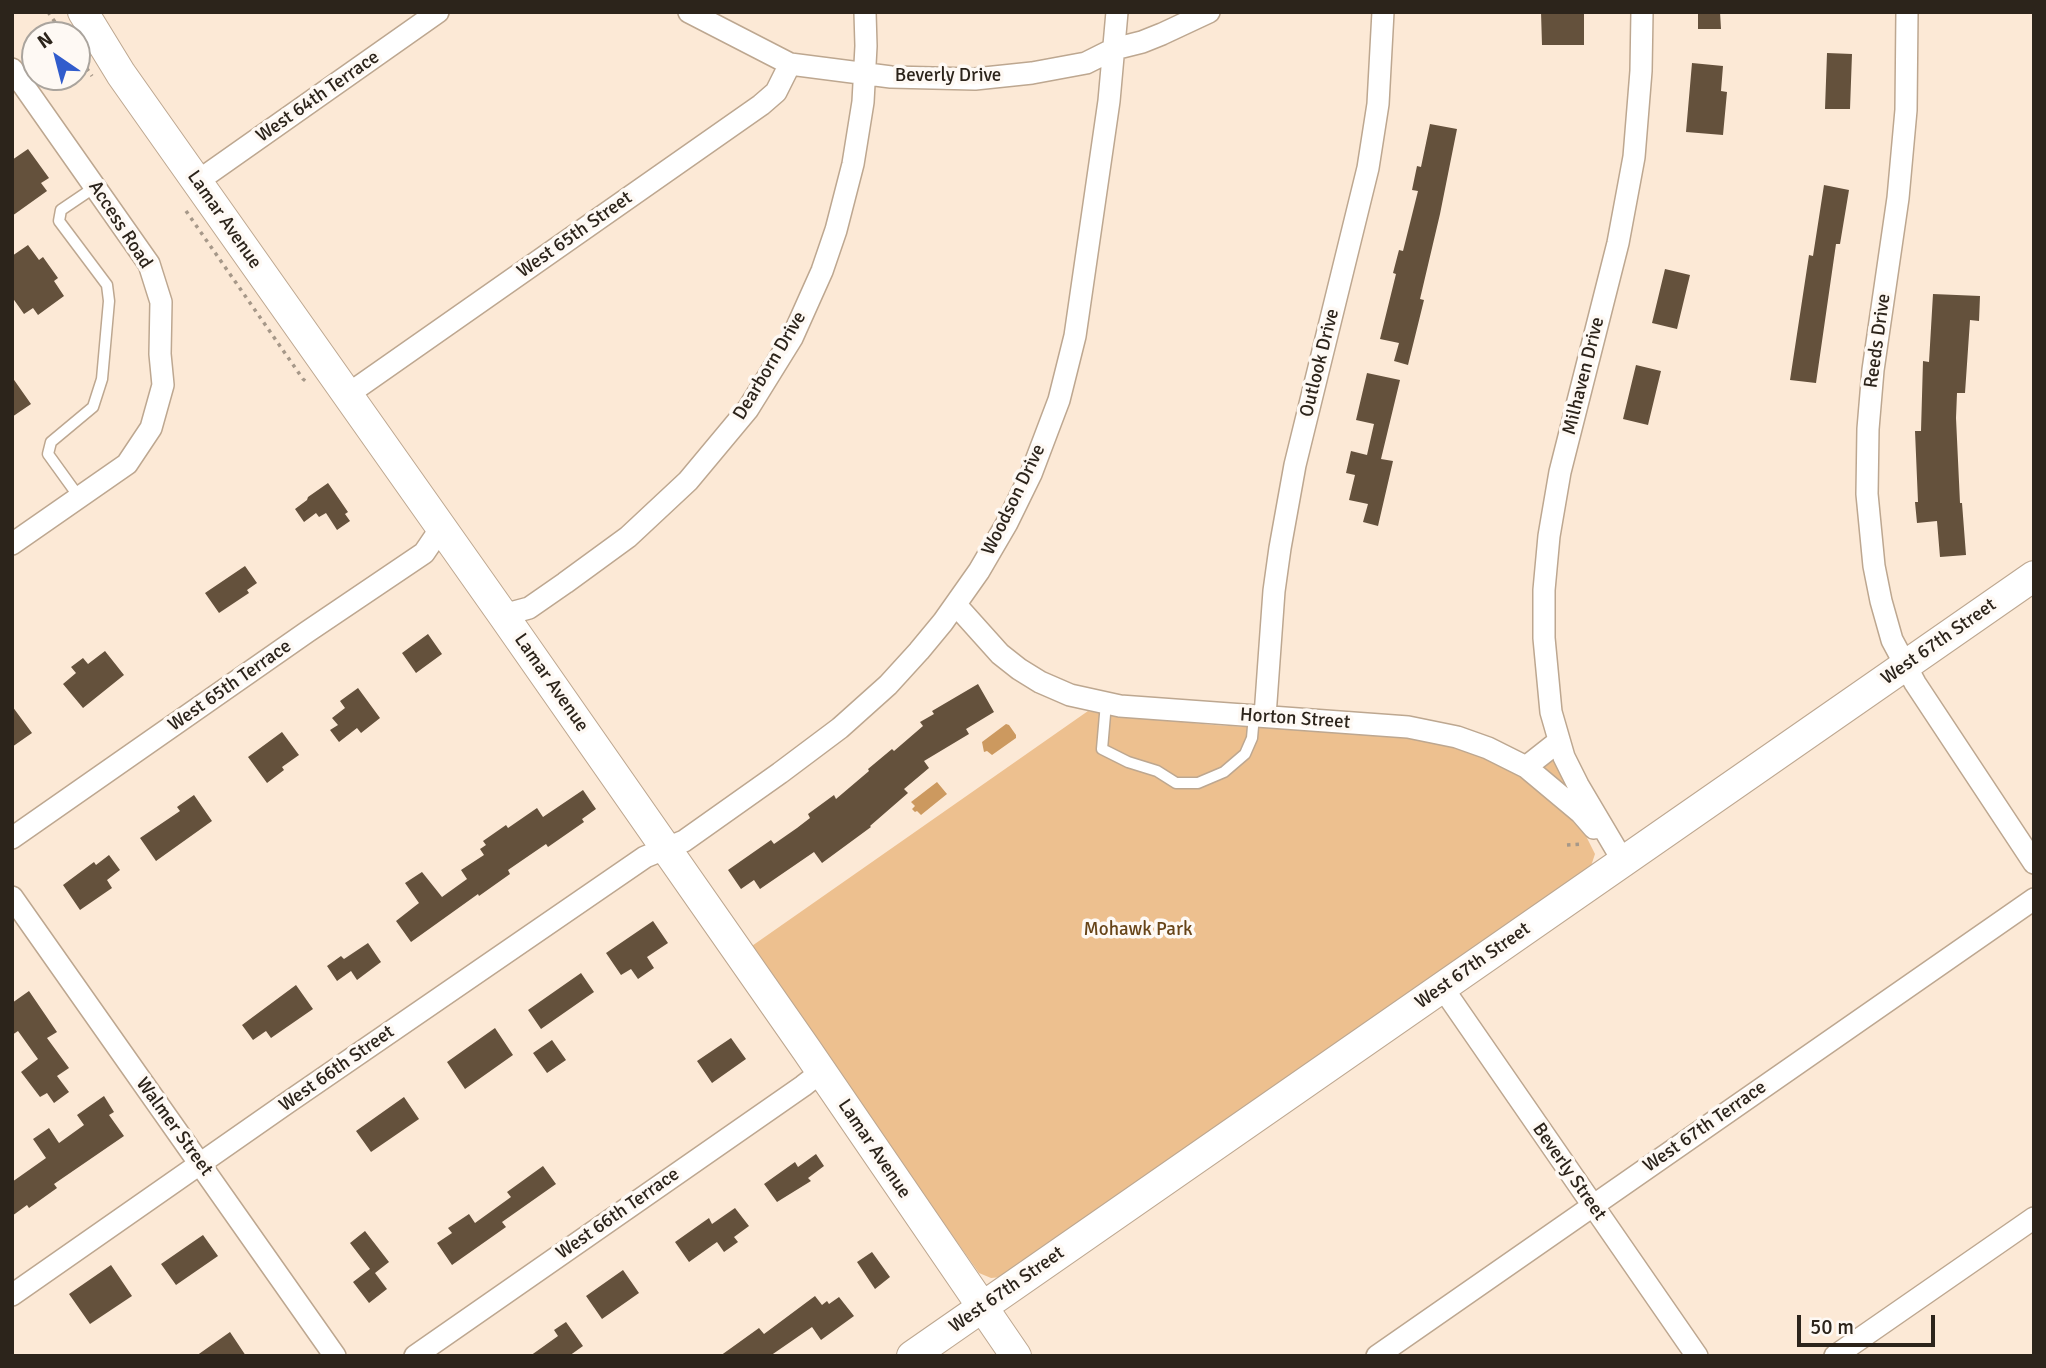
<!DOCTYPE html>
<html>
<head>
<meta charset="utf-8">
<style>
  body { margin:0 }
  #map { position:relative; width:2046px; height:1368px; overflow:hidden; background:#fce9d6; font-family:Signika,sans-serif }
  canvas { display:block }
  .frame { position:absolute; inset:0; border:14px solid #2c241b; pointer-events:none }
  .north { position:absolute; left:21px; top:21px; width:70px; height:70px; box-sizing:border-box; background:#fef9f4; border:2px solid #aaa49d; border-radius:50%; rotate:325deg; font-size:19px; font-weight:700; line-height:28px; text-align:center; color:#2c241b }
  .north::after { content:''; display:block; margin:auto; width:24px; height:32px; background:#315ccc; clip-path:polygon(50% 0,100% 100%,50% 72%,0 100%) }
  .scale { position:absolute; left:1797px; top:1315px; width:138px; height:32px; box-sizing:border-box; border:4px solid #2c241b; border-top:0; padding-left:9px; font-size:21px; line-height:24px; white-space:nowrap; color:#2c241b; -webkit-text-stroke:5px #fef9f4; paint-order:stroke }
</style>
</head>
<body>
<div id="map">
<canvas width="2046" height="1368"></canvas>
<div class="frame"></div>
<div class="north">N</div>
<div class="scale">50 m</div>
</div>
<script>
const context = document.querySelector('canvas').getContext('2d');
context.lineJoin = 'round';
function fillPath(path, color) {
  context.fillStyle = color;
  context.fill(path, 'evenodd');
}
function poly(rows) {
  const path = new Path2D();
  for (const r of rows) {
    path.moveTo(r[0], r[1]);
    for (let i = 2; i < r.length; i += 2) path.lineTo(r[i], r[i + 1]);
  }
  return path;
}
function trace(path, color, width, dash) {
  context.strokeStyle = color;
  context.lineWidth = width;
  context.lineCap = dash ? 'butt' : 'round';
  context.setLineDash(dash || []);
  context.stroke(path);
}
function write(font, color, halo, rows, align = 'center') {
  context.font = font + ' Signika,sans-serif';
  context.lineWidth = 7;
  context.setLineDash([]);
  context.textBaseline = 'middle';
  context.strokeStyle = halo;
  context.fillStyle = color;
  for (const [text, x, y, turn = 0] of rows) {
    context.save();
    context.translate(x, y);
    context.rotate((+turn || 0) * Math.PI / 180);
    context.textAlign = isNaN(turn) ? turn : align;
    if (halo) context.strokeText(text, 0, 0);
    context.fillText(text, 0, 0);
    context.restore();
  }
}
fillPath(poly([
  [1088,711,1109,715,1214,725,1402,736,1443,744,1477,754,1514,773,1555,801,1586,836,1595,854,1590,869,1002,1277,991,1278,979,1273,749,948],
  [1553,758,1555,760,1564,784,1540,768]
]), '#edc08f');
fillPath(poly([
  [1006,724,1009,725,1016,735,1016,738,992,755,987,751,984,752,982,742],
  [937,782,947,794,921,815,917,811,915,812,912,809,915,806,911,802]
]), '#cc995f');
fillPath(poly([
  [1541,12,1584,12,1584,45,1542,45],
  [1698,12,1720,12,1721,29,1698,29],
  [1827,53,1852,54,1850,109,1825,109],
  [1692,63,1723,66,1721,91,1727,92,1723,135,1686,132],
  [1430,124,1457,129,1440,214,1420,299,1424,300,1408,365,1394,361,1399,343,1380,339,1396,274,1393,273,1399,250,1403,251,1418,191,1412,190,1417,166,1421,167],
  [28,149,49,178,41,183,47,191,12,216,12,160],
  [1824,185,1849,190,1840,244,1836,244,1816,383,1790,380,1809,255,1813,256],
  [28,245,39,260,43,257,58,278,54,281,64,296,38,315,33,308,24,314,12,297,12,256],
  [1665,269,1690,275,1677,329,1652,323],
  [1933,294,1980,296,1979,321,1970,320,1965,393,1957,393,1956,418,1960,503,1962,503,1966,555,1940,557,1937,521,1917,523,1915,502,1918,502,1915,431,1921,431,1923,361,1929,362],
  [1636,365,1661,371,1648,425,1623,419],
  [1367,373,1400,380,1381,459,1393,461,1378,526,1363,522,1368,504,1349,500,1355,475,1346,473,1351,451,1367,455,1374,424,1356,420],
  [12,377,31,404,12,417],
  [328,483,348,512,345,514,350,521,337,530,326,513,319,517,316,513,304,522,295,509,307,500,308,497],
  [245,566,257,583,247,590,249,593,219,613,205,593],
  [428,634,442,654,416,673,402,653],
  [105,651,124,675,83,708,63,684,76,673,71,667,83,658,88,664],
  [978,684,994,712,966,729,969,734,924,761,929,768,904,789,908,793,870,826,871,827,822,863,814,852,760,889,754,880,741,889,728,870,771,840,774,844,797,828,810,818,808,814,834,795,836,799,869,771,868,769,892,749,894,751,923,726,920,722,934,714,932,711],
  [358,688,380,718,361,733,357,728,339,742,330,730,338,725,332,718,345,708,340,701],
  [12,706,32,733,12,747],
  [282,732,299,755,282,767,284,770,267,783,248,757],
  [583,790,596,809,582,819,584,822,548,847,546,844,508,870,510,874,479,896,478,894,411,942,396,921,419,903,405,883,422,872,442,897,467,879,461,870,484,855,480,849,486,845,483,841,506,825,508,828,537,808,543,817],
  [194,795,212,821,156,861,140,838,180,811,177,807],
  [109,855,120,870,107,880,112,888,80,910,63,885,94,862,96,865],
  [653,921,668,943,647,957,654,968,638,979,631,969,621,975,606,953],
  [368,943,381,962,357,980,351,971,337,981,327,966,341,956,344,959],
  [581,973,594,992,541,1029,528,1010],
  [296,985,313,1009,271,1038,266,1031,253,1040,242,1025],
  [29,991,57,1032,47,1038,69,1068,57,1076,69,1092,54,1103,47,1093,40,1097,21,1072,38,1059,18,1031,12,1035,12,1003],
  [495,1028,513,1055,465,1089,447,1062],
  [731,1038,746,1059,712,1083,697,1061],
  [552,1040,566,1060,547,1073,533,1053],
  [104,1096,114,1112,109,1115,124,1136,54,1184,57,1188,29,1208,27,1205,12,1216,12,1182,46,1158,33,1139,49,1128,59,1143,84,1125,77,1115],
  [404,1097,419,1119,371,1152,356,1131],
  [816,1154,824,1166,808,1178,811,1181,777,1202,764,1184,795,1162,798,1167],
  [543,1166,556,1184,502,1222,506,1227,452,1265,437,1243,452,1233,448,1228,469,1214,475,1223,511,1197,507,1192],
  [735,1208,749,1226,734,1237,738,1242,724,1252,717,1242,689,1262,675,1242,709,1218,712,1224],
  [365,1231,389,1262,375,1273,387,1289,369,1303,353,1282,370,1269,350,1243],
  [203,1235,218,1256,176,1285,161,1264],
  [872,1252,890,1277,875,1289,857,1262],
  [111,1265,132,1296,90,1324,69,1294],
  [623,1270,639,1293,602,1319,586,1296],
  [815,1296,822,1305,827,1301,829,1304,839,1297,854,1316,821,1340,812,1327,770,1356,720,1356,759,1328,764,1334],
  [566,1322,583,1346,569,1356,530,1356,558,1336,554,1330],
  [230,1332,246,1356,196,1356]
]), '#64513c');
const lane = poly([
  [79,497,48,454,51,442,93,407,102,379,109,301,107,285,59,221,61,210,95,187],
  [1106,703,1102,749,1128,762,1157,771,1176,783,1198,783,1224,772,1245,754,1252,738,1254,715]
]);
const street = poly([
  [689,12,790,64,891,77,975,79,1032,73,1086,63,1114,49,1142,42,1162,34,1209,12],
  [1907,12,1906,110,1898,198,1873,370,1868,429,1867,494,1874,566,1881,601,1892,640,1915,683,2034,863],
  [12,69,149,264,161,302,160,354,163,385,151,428,127,464,12,544],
  [198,181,438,12],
  [347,395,761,105,776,92,790,64],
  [956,605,1000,654,1019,669,1040,682,1070,695,1120,706,1408,727,1457,737,1488,748,1526,767,1581,813,1594,828],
  [503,615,529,608,565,583,628,537,688,481,748,409,792,338,822,271,836,230,853,164,863,102,866,46,865,12],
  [1265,716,1274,591,1280,548,1295,465,1368,168,1378,104,1383,12],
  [1526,767,1559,741],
  [12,838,307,632,424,553,441,528],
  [1623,861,1578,785,1564,757,1551,712,1544,638,1544,590,1549,536,1560,472,1618,243,1634,157,1641,71,1642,12],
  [12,897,335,1356],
  [1442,987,1697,1356],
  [12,1295,287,1103,645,857,684,841,780,773,840,728,888,685,919,651,943,622,979,571,1007,523,1031,474,1059,400,1075,336,1109,101,1117,12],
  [415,1356,803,1086,821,1072],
  [1377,1356,2034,899],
  [1835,1356,2034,1218]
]);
const secondary = poly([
  [83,12,121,74,503,615,806,1049,1016,1356],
  [912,1356,2034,576]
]);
trace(lane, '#bda790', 13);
trace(street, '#bda790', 24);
trace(secondary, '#bda790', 32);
trace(poly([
  [48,12,64,35],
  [77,54,92,76],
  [186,211,303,379,309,384],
  [1567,845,1582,844]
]), '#a69889', 3.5, [3.5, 5]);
trace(lane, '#fff', 10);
trace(street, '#fff', 21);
trace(secondary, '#fff', 30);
write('19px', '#2c241b', '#fef9f4', [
  ["Beverly Drive",948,76],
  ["West 64th Terrace",318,97,-35],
  ["Lamar Avenue",224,220,55],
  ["Access Road",120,225,57],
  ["West 65th Street",575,235,-35],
  ["Reeds Drive",1878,341,-82],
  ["Outlook Drive",1320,363,-76],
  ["Dearborn Drive",770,366,-59],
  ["Milhaven Drive",1584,376,-76],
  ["Woodson Drive",1014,500,-64],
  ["West 67th Street",1939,642,-35],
  ["Lamar Avenue",551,683,55],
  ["West 65th Terrace",230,686,-35],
  ["Horton Street",1295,719,4],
  ["West 67th Street",1473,966,-35],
  ["West 66th Street",337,1069,-35],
  ["Walmer Street",174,1127,54],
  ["West 67th Terrace",1705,1127,-35],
  ["Lamar Avenue",874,1149,56],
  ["Beverly Street",1569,1172,55],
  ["West 66th Terrace",618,1214,-35],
  ["West 67th Street",1007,1290,-35]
]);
write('19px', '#674418', '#fef9f4', [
  ["Mohawk Park",1138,930]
]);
</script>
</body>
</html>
